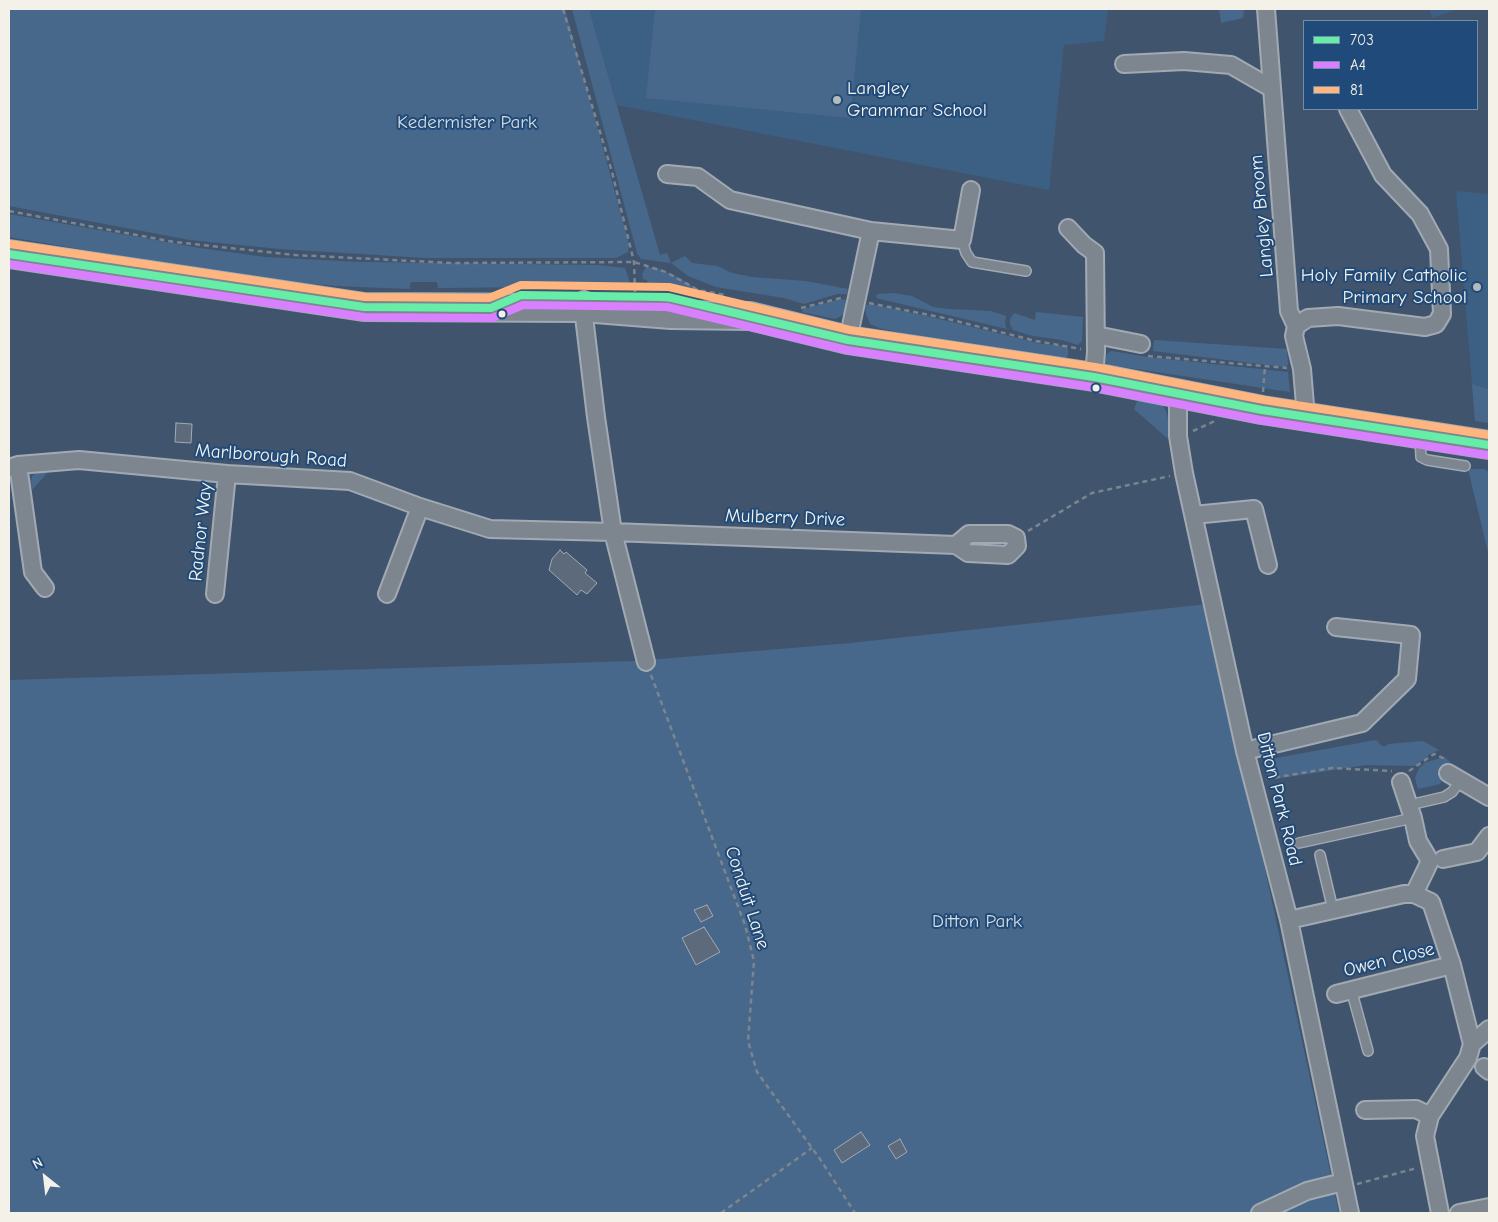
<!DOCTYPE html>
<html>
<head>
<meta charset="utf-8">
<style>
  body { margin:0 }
  #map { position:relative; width:1498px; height:1222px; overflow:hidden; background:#40556d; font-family:"Comic Neue",sans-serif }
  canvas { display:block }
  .frame { position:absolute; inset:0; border:10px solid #f4f1e8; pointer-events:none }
  .legend { position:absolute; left:1303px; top:20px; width:175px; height:90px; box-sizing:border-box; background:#1f4a7a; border:1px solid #748da6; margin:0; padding:6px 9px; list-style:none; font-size:15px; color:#f4f1e8 }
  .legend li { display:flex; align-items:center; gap:10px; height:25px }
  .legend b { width:25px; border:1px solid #748da6 }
  .north { position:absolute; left:20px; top:1152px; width:50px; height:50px; -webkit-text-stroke:4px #1f4a7a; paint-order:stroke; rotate:331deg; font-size:14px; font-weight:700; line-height:20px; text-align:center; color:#f4f1e8 }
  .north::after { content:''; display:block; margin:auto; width:18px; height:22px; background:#f4f1e8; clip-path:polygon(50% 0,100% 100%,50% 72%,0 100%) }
</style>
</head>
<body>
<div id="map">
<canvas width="1498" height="1222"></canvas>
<div class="frame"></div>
<ul class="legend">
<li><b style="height:6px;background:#66eda8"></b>703</li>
<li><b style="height:6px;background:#d880ff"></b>A4</li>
<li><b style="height:6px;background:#ffb580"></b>81</li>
</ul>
<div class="north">N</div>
</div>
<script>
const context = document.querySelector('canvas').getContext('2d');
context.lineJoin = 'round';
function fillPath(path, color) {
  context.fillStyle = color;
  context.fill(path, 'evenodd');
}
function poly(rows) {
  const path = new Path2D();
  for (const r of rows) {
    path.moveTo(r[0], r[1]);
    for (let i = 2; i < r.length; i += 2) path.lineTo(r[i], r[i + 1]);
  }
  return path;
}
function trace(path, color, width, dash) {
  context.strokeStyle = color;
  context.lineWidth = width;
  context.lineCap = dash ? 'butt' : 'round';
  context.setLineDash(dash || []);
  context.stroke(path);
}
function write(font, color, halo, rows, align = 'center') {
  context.font = font + ' "Comic Neue",sans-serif';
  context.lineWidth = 4;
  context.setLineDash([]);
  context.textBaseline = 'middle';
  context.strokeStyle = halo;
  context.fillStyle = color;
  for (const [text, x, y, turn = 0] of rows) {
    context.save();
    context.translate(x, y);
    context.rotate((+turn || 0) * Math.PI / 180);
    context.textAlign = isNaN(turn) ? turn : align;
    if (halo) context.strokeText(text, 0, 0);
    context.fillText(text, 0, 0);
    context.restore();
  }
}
fillPath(poly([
  [589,9,1108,9,1104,41,1064,45,1049,190,617,105],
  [1429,9,1459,9,1432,18],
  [1456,191,1489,194,1489,389,1472,384]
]), '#3c5f84');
fillPath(poly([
  [9,9,565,9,629,244,628,252,616,258,425,258,280,249,190,240,9,206],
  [572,9,589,9,660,255,667,253,671,263,685,256,692,263,717,266,732,273,752,277,806,281,848,289,847,294,837,294,804,304,784,298,716,287,688,276,671,263,641,259,637,253],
  [655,9,861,9,850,118,646,98],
  [1219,9,1244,9,1243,18,1221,23],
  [9,214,200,248,265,257,360,262,599,265,625,268,631,286,438,288,437,282,411,282,409,289,336,286,255,279,9,237],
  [646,267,657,268,674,275,701,291,649,288,647,280,643,279,642,274],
  [893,293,912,296,933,307,948,309,991,311,1006,316,1005,324,1007,329,876,298,877,294],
  [841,299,855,302,851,311,835,319,802,312,803,309],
  [870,304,931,317,1042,344,1066,346,1068,348,1068,356,1066,358,955,345,879,328,870,324,866,314,865,306],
  [1036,312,1083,317,1082,341,1078,345,1062,340,1033,336,1013,330,1010,324,1010,319,1014,313,1035,320],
  [1154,340,1287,349,1288,365,1285,367,1153,351],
  [1111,351,1148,357,1288,372,1290,392,1109,365,1105,362,1105,358,1106,355],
  [1472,384,1489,389,1489,423,1475,421],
  [1138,399,1162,405,1166,411,1172,434,1167,438,1134,409],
  [1468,469,1484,469,1489,472,1489,556],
  [48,472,32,490,31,482,32,476,37,473],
  [975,538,1011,539,1012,546,976,545],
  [1208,604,1339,1213,9,1213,9,680,636,661,851,643],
  [1376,740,1382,746,1386,746,1388,744,1423,741,1439,750,1430,754,1416,766,1366,765,1268,780,1265,760],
  [1445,757,1450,762,1440,784,1418,789,1415,778,1419,768,1426,762]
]), '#48688b');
const building = poly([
  [176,423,192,424,191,443,175,442,176,423],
  [560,550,564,554,566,552,587,570,585,573,597,583,587,594,581,590,577,595,549,570,552,559,560,550],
  [707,905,713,916,701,922,694,910,707,905],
  [704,927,720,952,696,965,682,938,704,927],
  [861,1132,870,1145,842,1163,834,1150,861,1132],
  [900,1139,907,1152,896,1159,888,1146,900,1139]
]);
fillPath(building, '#5c6a7b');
trace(building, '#a1aab3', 1);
const service = poly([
  [962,240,966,253,972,262,1026,271],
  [1420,437,1421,457,1427,460,1465,466],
  [1418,803,1444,797,1452,792,1461,780],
  [1299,843,1413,818],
  [1320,855,1333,910],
  [1351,989,1368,1051]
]);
const minor = poly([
  [1266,9,1289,311,1296,326,1294,336,1302,369,1306,417],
  [1124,64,1184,61,1231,65,1271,88],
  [667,174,698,177,730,200,871,231,848,340],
  [1068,228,1084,245,1095,253,1096,352,1094,377],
  [871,231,962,240,971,190],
  [584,300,583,308,596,417,613,532,646,662],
  [1296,326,1308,318,1338,316,1425,327,1436,324,1442,314,1439,249,1420,214,1383,175,1348,109],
  [1096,335,1141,344],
  [1178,394,1178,436,1184,473,1245,751,1289,920,1350,1213],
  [18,465,33,572,45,588],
  [9,468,18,465,79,460,227,474,350,481,420,507,490,529,613,532,956,545,969,534,1008,534,1016,538,1017,546,1008,555,968,553,956,545],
  [1194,515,1254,509,1268,565],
  [215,594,227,474],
  [387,594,420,507],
  [1245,751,1362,723,1407,679,1411,635,1336,627],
  [1448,773,1489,797],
  [1401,782,1413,818,1418,841,1430,861,1414,894],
  [1443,859,1477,852,1489,836],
  [1289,920,1404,894,1414,894,1431,902,1452,965,1472,1044,1468,1058,1430,1116,1425,1136,1440,1213],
  [1336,994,1452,965],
  [1472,1044,1489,1029],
  [1484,1067,1489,1071],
  [1365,1110,1416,1109,1430,1116],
  [1260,1213,1307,1191,1343,1182],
  [1459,1213,1489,1207]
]);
const primary = poly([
  [9,254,364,307,583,308,671,315,750,316,848,340,1094,377,1262,410,1489,445]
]);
trace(service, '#a1aab3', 12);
trace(minor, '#a1aab3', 20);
trace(primary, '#a1aab3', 30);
trace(poly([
  [563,9,612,172,634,262,635,292],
  [9,211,174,242,295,255,452,263,634,262,666,272,698,290,725,295],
  [869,303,940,317,1036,341,1081,349],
  [801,308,841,298],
  [1148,356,1287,368],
  [1263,392,1265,366],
  [1193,431,1215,421],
  [1028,531,1092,493,1170,476],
  [651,675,745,925,754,961,748,1041,757,1072,820,1159,855,1213],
  [1409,771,1434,754,1445,759],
  [1266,779,1332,768,1392,771],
  [1357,1184,1417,1168],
  [721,1213,812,1148]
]), '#7a8590', 2.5, [5, 4]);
trace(service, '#7d868f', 9);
trace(minor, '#7d868f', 16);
trace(primary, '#7d868f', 26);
trace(poly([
  [9,254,364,307,491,308,521,295,668,297,848,340,1094,377,1262,410,1489,445]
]), '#66eda8', 8);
trace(poly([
  [9,264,364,317,492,318,523,305,667,307,847,350,1092,387,1260,420,1487,455]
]), '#d880ff', 8);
trace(poly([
  [10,244,365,297,489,298,521,285,669,287,850,330,1095,367,1264,400,1489,435]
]), '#ffb580', 8);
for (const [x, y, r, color] of [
  [837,100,5,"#b5babd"],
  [1477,287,5,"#b5babd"],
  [502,314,4.5,"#f4f1e8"],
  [1096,388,4.5,"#f4f1e8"]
]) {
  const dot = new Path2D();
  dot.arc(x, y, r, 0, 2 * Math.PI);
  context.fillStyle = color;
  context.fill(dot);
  trace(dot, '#1f4a7a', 2);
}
write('19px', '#f4f1e8', '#1f4a7a', [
  ["Langley",847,89],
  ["Grammar School",847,111],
  ["Holy Family Catholic",1467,276,"right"],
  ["Primary School",1467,298,"right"]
], 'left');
write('19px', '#dadddb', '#1f4a7a', [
  ["Kedermister Park",467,123],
  ["Ditton Park",977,922]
]);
write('19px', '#f4f1e8', '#1f4a7a', [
  ["Langley Broom",1262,216,-95],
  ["Marlborough Road",271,456,4],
  ["Mulberry Drive",785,518,2],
  ["Radnor Way",201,532,-84],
  ["Ditton Park Road",1279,799,76],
  ["Conduit Lane",747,898,72],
  ["Owen Close",1389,960,-14]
]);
</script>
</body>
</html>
